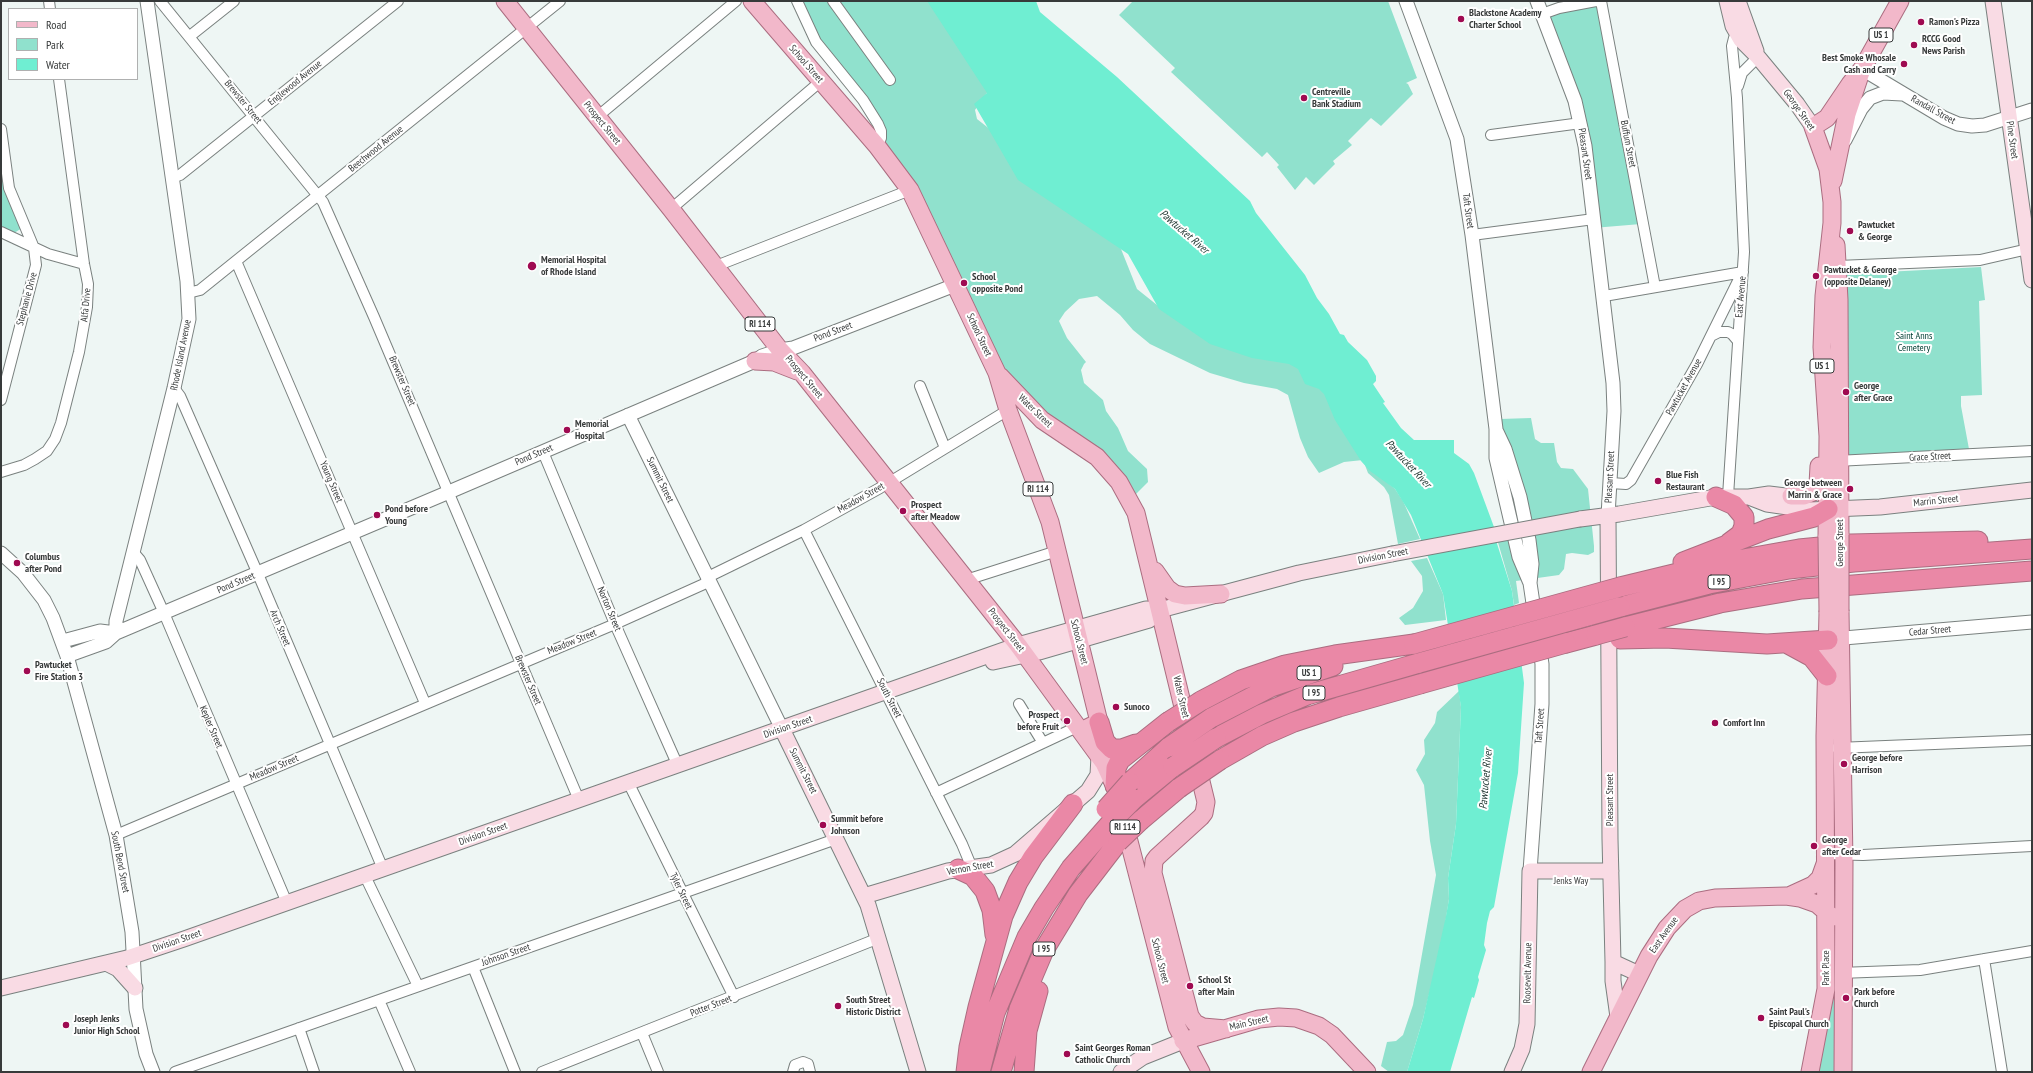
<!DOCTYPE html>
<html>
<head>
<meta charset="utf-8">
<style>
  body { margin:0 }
  #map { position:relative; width:2033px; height:1073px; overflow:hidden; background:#eef6f4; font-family:"PT Sans Narrow",sans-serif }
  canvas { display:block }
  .frame { position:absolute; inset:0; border:2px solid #373a3a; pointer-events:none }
  .legend { position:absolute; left:8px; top:8px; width:130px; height:72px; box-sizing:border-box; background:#fff; border:1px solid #afb0b0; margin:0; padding:5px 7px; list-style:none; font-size:12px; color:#373a3a }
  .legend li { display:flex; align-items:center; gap:8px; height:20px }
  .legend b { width:20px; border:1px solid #afb0b0 }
</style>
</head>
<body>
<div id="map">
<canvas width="2033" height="1073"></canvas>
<div class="frame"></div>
<ul class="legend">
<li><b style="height:5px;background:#f2b8ca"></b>Road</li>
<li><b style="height:11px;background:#90e1cd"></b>Park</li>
<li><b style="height:11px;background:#6feed2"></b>Water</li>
</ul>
</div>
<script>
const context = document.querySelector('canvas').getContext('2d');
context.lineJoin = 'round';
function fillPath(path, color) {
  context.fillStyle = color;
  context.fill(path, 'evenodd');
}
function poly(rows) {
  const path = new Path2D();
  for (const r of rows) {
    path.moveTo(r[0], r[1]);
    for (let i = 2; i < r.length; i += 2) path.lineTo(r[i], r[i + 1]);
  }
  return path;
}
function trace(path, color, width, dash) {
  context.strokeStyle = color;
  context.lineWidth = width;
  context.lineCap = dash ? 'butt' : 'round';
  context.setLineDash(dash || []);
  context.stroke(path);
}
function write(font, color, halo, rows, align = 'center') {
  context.font = font + ' "PT Sans Narrow",sans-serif';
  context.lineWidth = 4;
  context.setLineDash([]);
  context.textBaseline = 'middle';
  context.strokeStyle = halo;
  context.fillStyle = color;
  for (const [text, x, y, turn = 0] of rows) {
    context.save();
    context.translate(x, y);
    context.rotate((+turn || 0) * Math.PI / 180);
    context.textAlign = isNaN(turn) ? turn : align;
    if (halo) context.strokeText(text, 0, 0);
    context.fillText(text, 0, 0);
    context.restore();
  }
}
fillPath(poly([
  [799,1,929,1,987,89,987,93,975,110,977,119,996,134,1121,249,1137,289,1162,309,1308,369,1387,482,1395,489,1403,501,1420,539,1398,544,1389,495,1384,487,1368,473,1363,460,1344,462,1319,473,1308,457,1300,438,1288,395,1277,389,1244,383,1210,373,1150,344,1133,330,1120,315,1097,296,1079,299,1065,312,1059,321,1067,338,1086,362,1084,364,1081,370,1084,383,1103,400,1106,411,1118,428,1128,451,1147,469,1148,482,1132,498,1120,484,1053,430,999,362,889,160,885,136,825,52],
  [1133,1,1388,1,1417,78,1406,83,1408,84,1413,94,1381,126,1371,118,1348,141,1352,145,1333,161,1335,164,1314,185,1306,177,1295,190,1277,167,1279,165,1267,152,1262,157,1171,72,1175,68,1119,15],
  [1600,1,1641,224,1593,228,1580,124,1545,10],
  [1,132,22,228,11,235,1,231],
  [1981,267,1985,300,1979,301,1982,395,1961,396,1961,406,1969,449,1849,455,1847,274],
  [1531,418,1535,439,1541,443,1554,443,1557,462,1561,468,1573,469,1588,489,1594,546,1594,552,1588,555,1572,553,1566,554,1564,569,1559,575,1516,581,1519,603,1514,605,1512,591,1495,532,1508,529,1500,419],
  [1427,558,1443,594,1446,620,1405,625,1399,618,1413,608,1423,591,1422,576,1411,561],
  [1459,691,1461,707,1456,824,1448,878,1449,899,1443,937,1423,1019,1407,1072,1389,1072,1381,1066,1387,1042,1396,1041,1403,1035,1413,1005,1436,875,1430,841,1424,785,1416,770,1425,754,1424,740,1435,723,1437,712],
  [1833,997,1836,998,1836,1072,1816,1072]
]), '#90e1cd');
fillPath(poly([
  [927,1,1036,1,1040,12,1117,77,1250,201,1256,213,1305,275,1317,298,1329,314,1340,334,1344,335,1348,342,1367,360,1376,376,1376,381,1373,384,1385,402,1383,403,1401,428,1414,440,1454,440,1454,453,1469,464,1474,473,1494,527,1493,531,1512,591,1524,683,1518,773,1494,907,1490,911,1487,923,1484,945,1486,950,1478,977,1479,980,1474,998,1472,997,1450,1072,1407,1072,1423,1019,1446,916,1449,899,1448,878,1456,824,1461,707,1443,594,1411,515,1395,489,1370,471,1361,461,1335,420,1324,394,1319,389,1305,384,1298,369,1289,364,1252,358,1210,344,1159,309,1128,254,1018,180,974,104,987,93]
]), '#6feed2');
const minor = poly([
  [49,1,50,9],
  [160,1,323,202,374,317,579,800],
  [797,1,816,42,863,100,878,124,881,131,881,138,877,146],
  [833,1,890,80],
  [1601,1,1655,287],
  [1542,14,1559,8,1596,1],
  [190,36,234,1],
  [1738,86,1742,73,1758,57],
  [597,117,736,1],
  [1,129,9,188,34,248,36,265,1,400],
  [1491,135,1581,123],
  [172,178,180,175,398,1],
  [671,209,821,81],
  [1,232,48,254,84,264],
  [1472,235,1594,219],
  [236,261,425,703],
  [716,266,910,190],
  [1838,266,1980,260,2028,249],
  [188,293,200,290,236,261,560,1],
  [1604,296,1743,272],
  [1711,336,1719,332,1728,332,1732,334,1738,341],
  [920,386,945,448],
  [174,388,180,396,258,574,383,869],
  [543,452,615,624,678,766],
  [1836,461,2032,451],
  [1,472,24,465,35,459,47,451,55,439,61,423,79,352,87,307,88,284,84,264,59,79],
  [1610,483,1626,484,1631,480,1697,364,1741,275],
  [1728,496,1744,252,1737,98,1732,46,1734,38,1743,33],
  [804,530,962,844,972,868],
  [134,553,140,560,164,613,287,903],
  [966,580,1057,551],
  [1019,704,1043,743],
  [1837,748,2032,740],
  [629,784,734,997],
  [936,793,1077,727],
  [116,835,615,624,704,584,712,575,804,530,880,488,1008,410],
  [1825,854,1863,855,2032,846],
  [365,876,418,986],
  [1984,959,2002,1072],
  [473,967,515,1072],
  [1840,973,1920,970,2032,951],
  [379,1000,410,1072],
  [299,1028,314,1072],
  [642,1033,658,1072],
  [175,1072,836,839],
  [542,1072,879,938],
  [793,1072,795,1065,803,1062,808,1064,810,1072]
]);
const tertiary = poly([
  [1406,1,1457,139,1472,235,1496,429,1496,458,1519,557,1530,583],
  [1537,1,1575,101,1585,146,1613,383,1614,411,1608,516],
  [1862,69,1944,118,1958,124,1972,126,1985,125,2032,110],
  [1845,140,1861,109,1870,98,1883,93,1902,94],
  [628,415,782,729],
  [1497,432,1505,449,1520,497,1529,540,1532,564,1530,583,1542,664,1542,704,1530,871],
  [1,553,23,573,44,600,53,618,67,656,116,835,132,932,136,1009,146,1054,153,1072],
  [116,633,116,621,174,388,189,319,187,281,147,1],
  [1832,639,2032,622],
  [63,641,100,631,116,633],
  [67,656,106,642,116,633,449,492,755,361,762,356,780,350,793,348,955,285]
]);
const secondary = poly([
  [1727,1,1733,26,1741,40,1758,57,1797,104,1813,127],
  [1738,1,1756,51],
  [1993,1,2032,280],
  [1749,497,1767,504,1809,510,1880,507,2032,490],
  [1608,516,1610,839,1613,962,1639,974],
  [1580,519,1619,514,1716,497,1749,497,1769,494,1802,498],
  [993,662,1039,652,1149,620,1160,610],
  [782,729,868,905,918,1072],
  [864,896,948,871,991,865,1015,854,1088,791,1098,775,1099,756],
  [1613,962,1613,981,1618,1017],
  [106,963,118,969,135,988],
  [1,988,127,958,184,939,1018,645,1146,609,1160,610,1299,573,1392,554],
  [1121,1072,1143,1057,1183,1041],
  [1512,1072,1522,1049,1527,1024,1530,871,1611,871]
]);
const primary = poly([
  [505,1,671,209,780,350,802,373,1018,645,1104,763,1116,789],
  [752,1,877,146,910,190,997,373,1008,410,1050,522,1099,722,1087,728],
  [1833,181,1847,114,1862,69,1900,1],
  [1836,245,1839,300,1840,535],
  [755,361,774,362,797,371],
  [1000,376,1042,420,1097,457,1119,482,1136,513,1206,802,1204,813,1201,817,1157,857,1154,861,1153,873,1190,1016,1195,1023,1203,1027,1226,1029],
  [1791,496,1804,496,1813,492,1818,484,1819,466],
  [1827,537,1828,436,1822,347,1824,296,1832,223,1832,202,1828,169,1813,127,1827,118,1850,84,1862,69],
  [1155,571,1167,588,1175,594,1185,596,1221,594],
  [1840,611,1844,863,1843,1072],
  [1124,822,1177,1027,1201,1072],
  [1789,896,1813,885,1820,878,1825,864],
  [1183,1041,1259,1019,1279,1017,1296,1018,1319,1026,1332,1035,1367,1072],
  [1591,1072,1649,956,1667,928,1685,909,1699,901,1715,898,1786,896,1800,898,1817,904,1832,917],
  [1810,1072,1826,989,1825,736,1828,612]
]);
const motorway = poly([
  [1716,497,1734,505,1744,517,1744,526,1741,534,1729,543],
  [1683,562,1768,529,1814,517,1828,509],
  [1620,587,1715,564,1799,549,1851,544,1978,541],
  [1620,607,1709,584,1789,569,1854,562,2032,549],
  [1625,627,1720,603,1802,589,2032,571],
  [1620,639,1665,638,1767,644,1828,640],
  [1566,643,1596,635],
  [1788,644,1812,657,1827,676],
  [1201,701,1241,680,1285,665,1335,655,1414,644],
  [1211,718,1271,687,1333,666],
  [1099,722,1105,742,1112,749,1122,749,1136,744],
  [1216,738,1262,714,1307,695,1419,663],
  [1220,760,1262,736,1294,722,1339,707,1420,684],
  [1130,782,1169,747],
  [1115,786,1116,768,1120,760,1168,722],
  [1134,799,1173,767],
  [1141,820,1179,788],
  [958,869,973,876,985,891,992,910,995,935],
  [966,1072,969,1047,978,1007,1003,916,1018,882,1033,857,1073,804],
  [980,1072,995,1013,1027,937,1044,908,1071,868,1115,818],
  [1001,1072,1019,1009,1044,950,1078,894,1118,842],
  [1024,1072,1027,1031,1038,991]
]);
trace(minor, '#7a817f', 12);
trace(tertiary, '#7a817f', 15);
trace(secondary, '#7a817f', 17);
trace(primary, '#ab6d80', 19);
trace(motorway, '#ab6d80', 21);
trace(minor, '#fff', 10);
trace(tertiary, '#fff', 13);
trace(secondary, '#f9dbe4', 15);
trace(primary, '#f2b8ca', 17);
trace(motorway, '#ea88a6', 19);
const secondaryBridge = poly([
  [1392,554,1580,519]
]);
const primaryBridge = poly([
  [1840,535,1840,611],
  [1827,537,1828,612]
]);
const motorwayBridge = poly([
  [1596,635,1625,627],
  [1414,644,1620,587],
  [1419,663,1620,607],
  [1420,684,1566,643],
  [1168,722,1201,701],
  [1169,747,1211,718],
  [1173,767,1216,738],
  [1179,788,1220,760],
  [1106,809,1130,782],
  [1115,818,1134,799],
  [1118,842,1141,820]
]);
trace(secondaryBridge, '#7a817f', 17, []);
trace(primaryBridge, '#ab6d80', 19, []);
trace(motorwayBridge, '#ab6d80', 21, []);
trace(secondaryBridge, '#f9dbe4', 15);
trace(primaryBridge, '#f2b8ca', 17);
trace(motorwayBridge, '#ea88a6', 19);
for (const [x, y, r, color] of [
  [1461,19,4,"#9f0a51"],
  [1921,22,4,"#9f0a51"],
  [1914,45,4,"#9f0a51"],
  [1904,64,4,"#9f0a51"],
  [1304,98,4,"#9f0a51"],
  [1850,231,4,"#9f0a51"],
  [532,266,5,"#9f0a51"],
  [1816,276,4,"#9f0a51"],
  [964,283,4,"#9f0a51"],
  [1846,392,4,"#9f0a51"],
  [567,430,4,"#9f0a51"],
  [1658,481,4,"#9f0a51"],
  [1850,489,4,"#9f0a51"],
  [903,511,4,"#9f0a51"],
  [377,515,4,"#9f0a51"],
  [17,563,4,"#9f0a51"],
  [27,671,4,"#9f0a51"],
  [1116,707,4,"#9f0a51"],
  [1067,721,4,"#9f0a51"],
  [1715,723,4,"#9f0a51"],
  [1844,764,4,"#9f0a51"],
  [823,825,4,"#9f0a51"],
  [1814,846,4,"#9f0a51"],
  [1190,986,4,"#9f0a51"],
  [1846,998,4,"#9f0a51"],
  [838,1006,4,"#9f0a51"],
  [1761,1018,4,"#9f0a51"],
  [66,1025,4,"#9f0a51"],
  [1067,1054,4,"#9f0a51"]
]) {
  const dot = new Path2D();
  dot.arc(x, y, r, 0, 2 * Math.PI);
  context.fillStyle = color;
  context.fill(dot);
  trace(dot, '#fff', 1.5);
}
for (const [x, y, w] of [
  [1881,35,24],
  [760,324,30],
  [1822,366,24],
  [1038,489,30],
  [1719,582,22],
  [1309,673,24],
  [1314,693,22],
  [1125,827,30],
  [1044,949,22]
]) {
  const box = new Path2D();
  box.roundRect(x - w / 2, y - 7, w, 14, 3);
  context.fillStyle = '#fff';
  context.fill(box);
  trace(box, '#373a3a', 1);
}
write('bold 9px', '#373a3a', null, [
  ["US 1",1881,35],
  ["RI 114",760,324],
  ["US 1",1822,366],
  ["RI 114",1038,489],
  ["I 95",1719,582],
  ["US 1",1309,673],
  ["I 95",1314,693],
  ["RI 114",1125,827],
  ["I 95",1044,949]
]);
write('bold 10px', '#373a3a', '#fff', [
  ["Blackstone Academy",1469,13],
  ["Charter School",1469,25],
  ["Ramon's Pizza",1929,22],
  ["RCCG Good",1922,39],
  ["News Parish",1922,51],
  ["Best Smoke Whosale",1896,58,"right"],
  ["Cash and Carry",1896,70,"right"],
  ["Centreville",1312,92],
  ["Bank Stadium",1312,104],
  ["Pawtucket",1858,225],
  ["& George",1858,237],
  ["Memorial Hospital",541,260],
  ["of Rhode Island",541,272],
  ["Pawtucket & George",1824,270],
  ["(opposite Delaney)",1824,282],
  ["School",972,277],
  ["opposite Pond",972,289],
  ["George",1854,386],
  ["after Grace",1854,398],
  ["Memorial",575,424],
  ["Hospital",575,436],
  ["Blue Fish",1666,475],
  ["Restaurant",1666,487],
  ["George between",1842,483,"right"],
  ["Marrin & Grace",1842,495,"right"],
  ["Prospect",911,505],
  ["after Meadow",911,517],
  ["Pond before",385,509],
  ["Young",385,521],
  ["Columbus",25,557],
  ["after Pond",25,569],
  ["Pawtucket",35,665],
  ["Fire Station 3",35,677],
  ["Sunoco",1124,707],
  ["Prospect",1059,715,"right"],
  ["before Fruit",1059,727,"right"],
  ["Comfort Inn",1723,723],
  ["George before",1852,758],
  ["Harrison",1852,770],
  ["Summit before",831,819],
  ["Johnson",831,831],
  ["George",1822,840],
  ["after Cedar",1822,852],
  ["School St",1198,980],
  ["after Main",1198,992],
  ["Park before",1854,992],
  ["Church",1854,1004],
  ["South Street",846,1000],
  ["Historic District",846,1012],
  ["Saint Paul's",1769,1012],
  ["Episcopal Church",1769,1024],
  ["Joseph Jenks",74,1019],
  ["Junior High School",74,1031],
  ["Saint Georges Roman",1075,1048],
  ["Catholic Church",1075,1060]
], 'left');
write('10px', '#373a3a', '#fff', [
  ["School Street",806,64,49],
  ["Englewood Avenue",295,83,-39],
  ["Brewster Street",243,102,51],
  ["George Street",1799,110,55],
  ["Randall Street",1933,110,29],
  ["Prospect Street",602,123,51],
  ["Pine Street",2012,140,82],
  ["Buffum Street",1628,144,79],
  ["Beechwood Avenue",376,149,-39],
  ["Pleasant Street",1585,154,82],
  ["Taft Street",1468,211,82],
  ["East Avenue",1741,297,-85],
  ["Stephanie Drive",27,299,-75],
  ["Alfa Drive",86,305,-85],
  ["Pond Street",833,332,-21],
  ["School Street",979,335,65],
  ["Rhode Island Avenue",181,355,-79],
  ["Prospect Street",804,377,50],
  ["Brewster Street",402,381,67],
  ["Pawtucket Avenue",1684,387,-61],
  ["Water Street",1035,411,44],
  ["Pond Street",534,455,-23],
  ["Grace Street",1930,457,-3],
  ["Pleasant Street",1610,477,-87],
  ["Summit Street",660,480,64],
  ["Young Street",331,482,67],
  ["Meadow Street",861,498,-29],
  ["Marrin Street",1936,501,-6],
  ["George Street",1840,543,-90],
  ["Division Street",1383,556,-11],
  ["Pond Street",236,583,-23],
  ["Norton Street",609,609,67],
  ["Arch Street",280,628,67],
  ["Prospect Street",1006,630,52],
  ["Cedar Street",1930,631,-5],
  ["Meadow Street",572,642,-22],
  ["School Street",1079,642,76],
  ["Brewster Street",528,680,67],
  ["Water Street",1181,697,77],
  ["South Street",889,698,63],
  ["Taft Street",1540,726,-86],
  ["Kepler Street",211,727,67],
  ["Division Street",788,727,-19],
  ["Meadow Street",274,768,-23],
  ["Summit Street",803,771,63],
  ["Pleasant Street",1610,800,-90],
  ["Division Street",483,834,-20],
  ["South Bend Street",120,862,79],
  ["Vernon Street",970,868,-10],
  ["Jenks Way",1571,881],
  ["Tyler Street",681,891,64],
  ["East Avenue",1664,935,-55],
  ["Division Street",177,941,-19],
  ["Johnson Street",506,955,-19],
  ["School Street",1160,961,76],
  ["Park Place",1826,968,-90],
  ["Roosevelt Avenue",1528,973,-89],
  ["Potter Street",711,1006,-21],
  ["Main Street",1249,1023,-13]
]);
write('10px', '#034035', '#fff', [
  ["Saint Anns",1914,336],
  ["Cemetery",1914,348]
]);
write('italic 11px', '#1f3530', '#fff', [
  ["Pawtucket River",1184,232,41],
  ["Pawtucket River",1408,464,47],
  ["Pawtucket River",1486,779,-85]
]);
</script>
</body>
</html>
